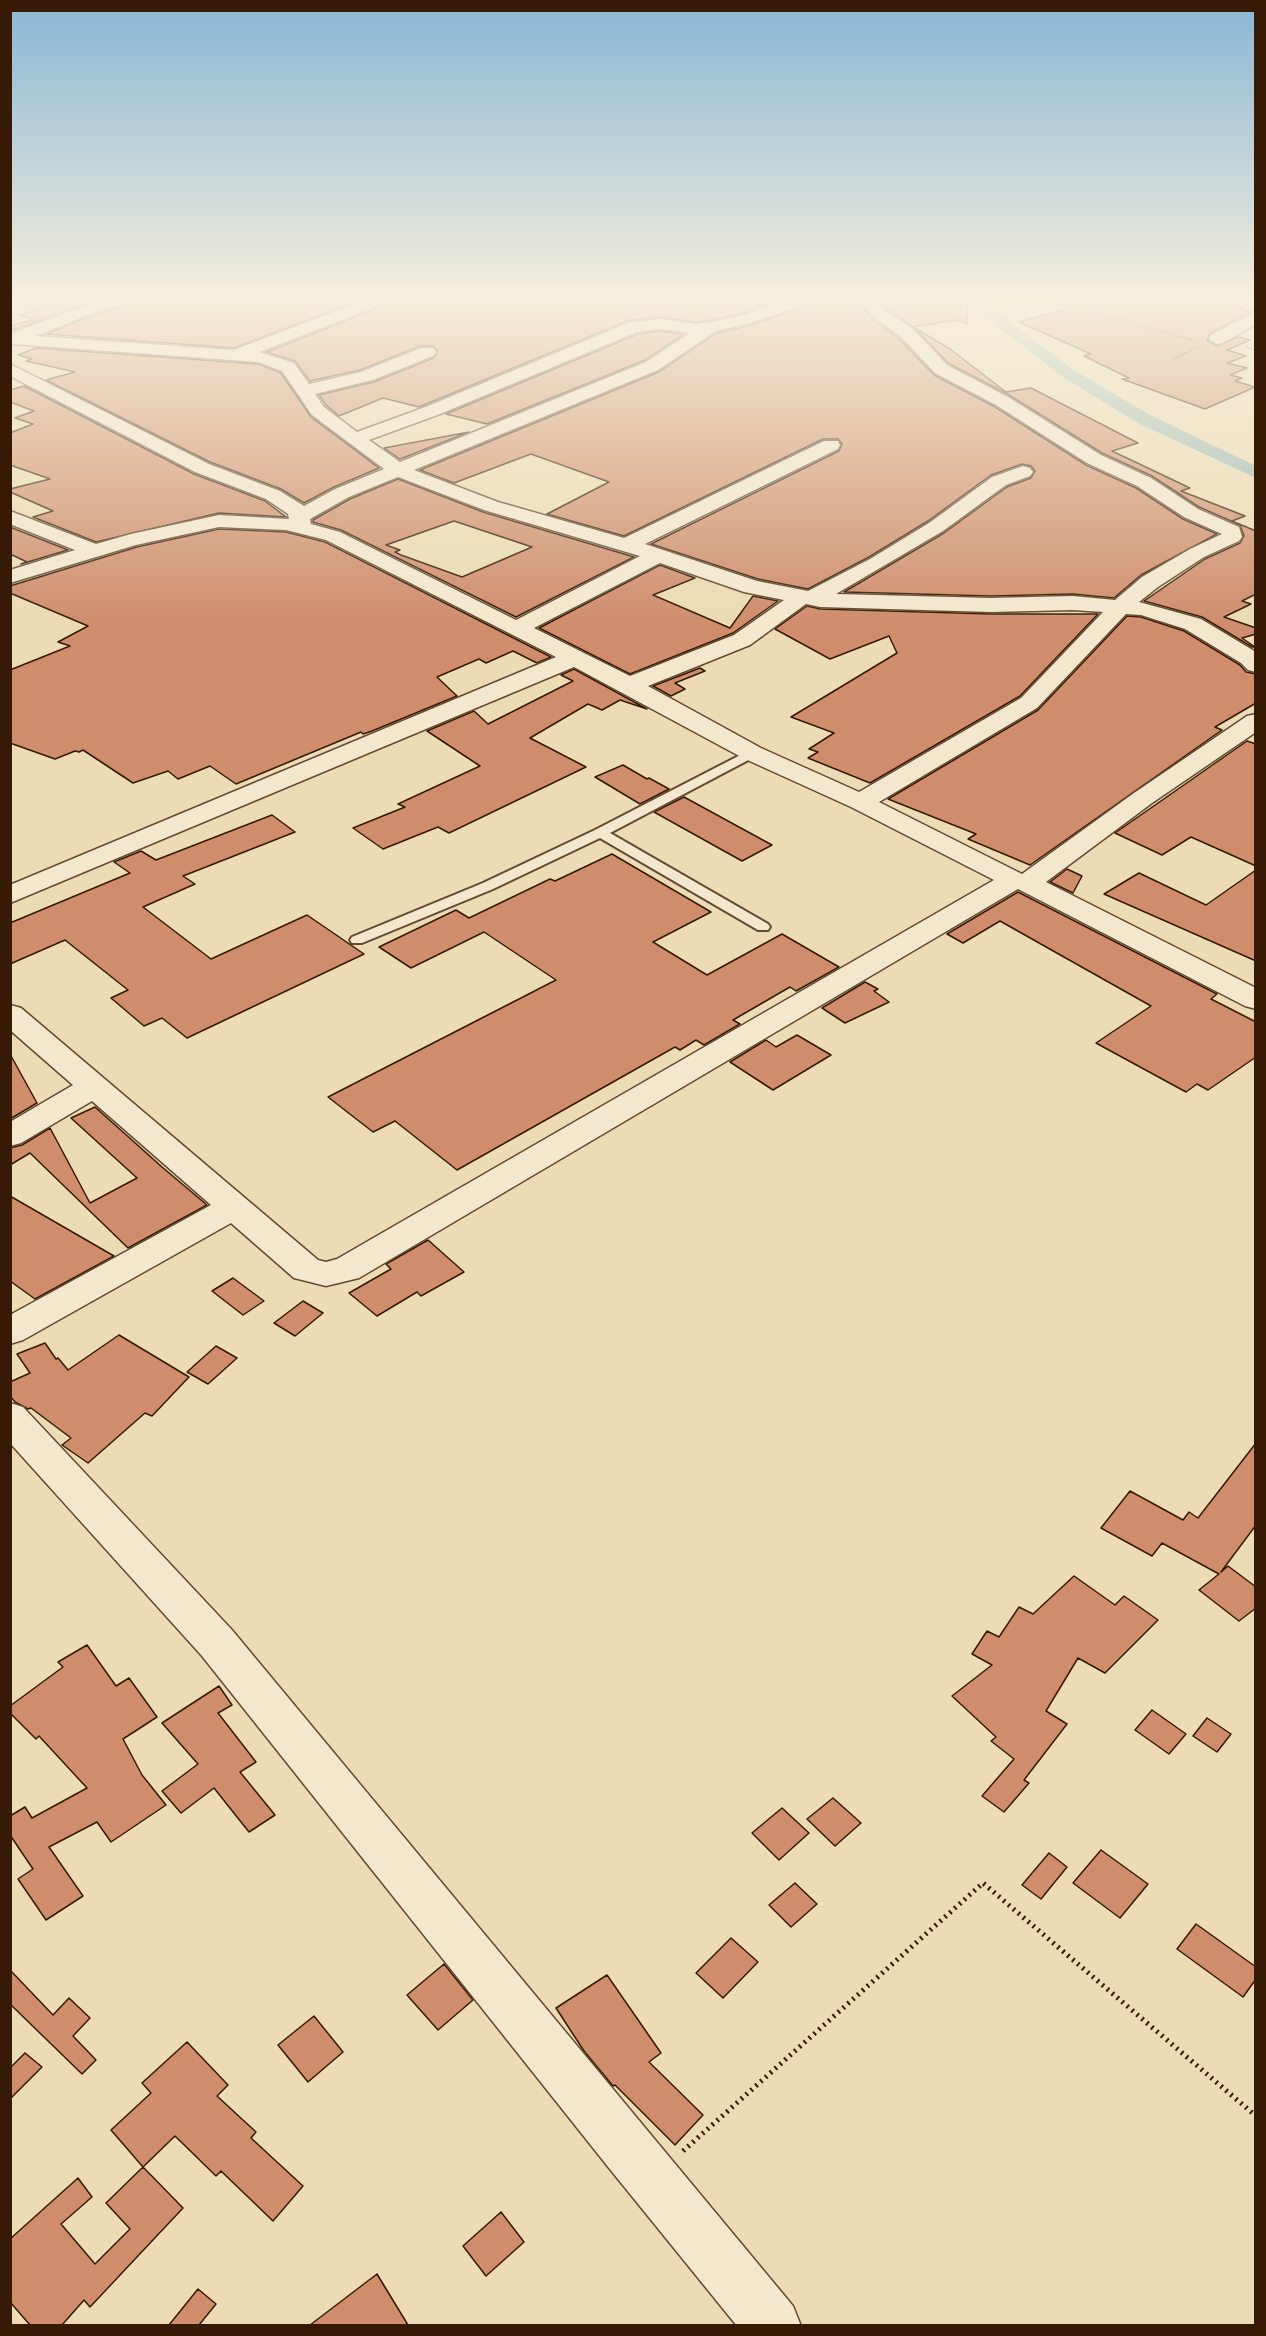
<!DOCTYPE html>
<html>
<head>
<meta charset="utf-8">
<style>
  body { margin:0 }
  #map { position:relative; width:1266px; height:2336px; overflow:hidden; background:#ecdbb4; font-family:Vollkorn,serif }
  canvas { display:block }
  .frame { position:absolute; inset:0; border:12px solid #361a05; pointer-events:none }
</style>
</head>
<body>
<div id="map">
<canvas width="1266" height="2336"></canvas>
<div class="frame"></div>
</div>
<script>
const context = document.querySelector('canvas').getContext('2d');
context.lineJoin = 'round';
function poly(rows) {
  const path = new Path2D();
  for (const r of rows) {
    path.moveTo(r[0], r[1]);
    for (let i = 2; i < r.length; i += 2) path.lineTo(r[i], r[i + 1]);
  }
  return path;
}
function fillPath(path, color) {
  context.fillStyle = color;
  context.fill(path, 'evenodd');
}
function trace(path, color, width, dash) {
  context.strokeStyle = color;
  context.lineWidth = width;
  context.lineCap = dash ? 'butt' : 'round';
  context.setLineDash(dash || []);
  context.stroke(path);
}
fillPath(poly([
  [968,297,983,297,999,314,1075,371,1150,415,1256,466,1256,478,1138,423,1063,377,989,320,968,297]
]), '#9cb9b6');
const building = poly([
  [18,297,108,297,10,331,10,326,33,320,20,315,39,309,17,302,18,297],
  [140,297,368,297,234,348,46,334,86,318,137,302,140,297],
  [397,297,790,297,740,314,711,320,696,322,659,317,627,321,419,407,383,398,339,416,326,405,319,395,374,382,434,358,438,351,433,346,420,346,360,370,310,381,295,361,267,352,394,302,397,297],
  [820,297,854,297,871,318,899,339,934,375,995,407,1086,465,1136,488,1183,519,1217,534,1141,575,1114,598,1073,594,991,596,844,592,944,533,1007,487,1031,478,1035,471,1031,466,1022,464,991,475,928,521,869,557,808,589,758,579,651,544,839,451,842,444,838,439,823,439,624,536,547,514,609,482,531,454,454,483,420,470,659,372,717,333,752,325,817,302,820,297],
  [876,297,968,297,967,324,956,320,913,327,886,308,876,297],
  [1049,297,1217,297,1249,304,1239,309,1252,311,1210,333,1207,340,1217,346,1238,337,1250,340,1227,350,1246,356,1227,363,1247,368,1230,375,1242,378,1235,381,1255,387,1205,409,1122,379,1129,378,1084,356,1091,354,1019,322,1069,308,1048,301,1049,297],
  [915,328,950,349,1006,392,1031,388,1138,443,1112,451,1190,488,1181,491,1245,516,1232,521,1256,531,1256,594,1242,601,1251,604,1224,617,1256,628,1256,634,1242,638,1255,647,1252,647,1202,617,1144,601,1205,559,1240,543,1244,536,1240,525,1199,507,1152,476,1102,453,1009,395,948,363,915,328],
  [659,331,684,334,645,360,487,424,446,414,638,334,659,331],
  [36,348,258,364,281,373,311,417,379,468,334,487,304,503,281,489,210,462,46,380,75,372,26,361,32,359,18,355,36,348],
  [24,386,194,474,265,501,286,517,219,513,96,542,33,517,53,511,10,492,10,489,50,479,10,465,10,433,33,424,15,418,34,411,10,402,10,390,24,386],
  [469,432,400,459,384,448,469,432],
  [398,479,483,512,634,557,516,617,341,530,313,522,313,520,350,499,398,479],
  [454,521,532,547,462,577,401,555,395,552,400,550,386,545,454,521],
  [10,527,68,550,21,564,27,562,10,554,10,527],
  [219,529,286,532,325,542,551,657,537,663,513,651,486,663,479,659,437,677,457,696,372,731,363,734,361,732,236,784,210,766,178,779,168,771,133,783,83,750,79,752,75,751,55,759,10,743,10,670,70,646,58,642,88,626,10,593,10,586,137,547,219,529],
  [660,565,695,578,653,595,730,628,753,596,778,601,733,633,630,674,539,628,660,565],
  [807,606,820,609,991,614,1098,614,1020,696,870,783,808,758,818,752,809,749,834,733,791,717,897,653,889,636,830,659,775,629,807,606],
  [1127,616,1141,617,1184,631,1240,665,1246,672,1256,674,1256,703,1215,727,1222,730,1030,865,968,839,976,834,888,799,1038,710,1127,616],
  [700,668,705,671,675,683,685,689,671,696,653,686,700,668],
  [574,669,647,709,620,700,602,710,588,704,530,738,586,767,449,833,438,827,383,849,353,828,405,807,398,804,480,766,427,731,474,711,488,724,573,681,561,675,574,669],
  [1247,741,1256,744,1256,866,1191,837,1162,855,1115,833,1247,741],
  [623,765,647,779,649,778,669,789,640,804,595,777,623,765],
  [684,797,772,845,742,861,654,812,684,797],
  [272,815,295,832,183,876,195,884,143,907,211,959,307,915,364,954,187,1038,162,1018,144,1026,111,998,128,990,65,940,10,964,10,923,130,873,114,862,141,851,156,860,272,815],
  [612,854,711,912,653,942,707,975,782,934,839,967,796,991,790,987,733,1020,740,1024,704,1045,696,1040,680,1050,675,1047,457,1170,395,1121,373,1132,328,1097,556,980,484,932,411,968,379,947,456,910,469,918,550,879,555,881,612,854],
  [1067,869,1082,876,1073,893,1050,882,1067,869],
  [1256,870,1256,961,1104,894,1139,873,1206,905,1256,870],
  [1018,892,1217,994,1211,999,1256,1022,1256,1057,1208,1090,1197,1084,1186,1092,1096,1043,1151,1006,1000,921,963,943,947,934,1018,892],
  [865,982,878,989,874,991,889,1002,845,1023,822,1008,865,982],
  [797,1035,831,1055,773,1090,730,1062,766,1040,776,1047,797,1035],
  [10,1054,37,1103,10,1119,10,1054],
  [95,1107,162,1167,207,1205,128,1248,30,1153,10,1165,10,1148,22,1145,50,1128,90,1203,137,1178,71,1118,95,1107],
  [10,1196,114,1256,35,1299,10,1281,10,1196],
  [428,1240,464,1272,421,1296,417,1292,377,1316,349,1293,391,1269,386,1264,428,1240],
  [233,1278,264,1301,243,1315,212,1291,233,1278],
  [303,1301,323,1313,295,1336,274,1323,303,1301],
  [119,1335,189,1377,152,1416,145,1413,88,1463,62,1445,71,1438,31,1408,28,1409,15,1402,10,1396,10,1382,30,1373,17,1354,45,1343,56,1359,58,1358,68,1370,119,1335],
  [216,1346,237,1358,208,1384,187,1372,216,1346],
  [1256,1443,1256,1525,1221,1572,1228,1566,1256,1587,1256,1608,1239,1621,1199,1590,1219,1574,1162,1543,1152,1556,1101,1528,1130,1491,1183,1520,1189,1512,1198,1518,1256,1443],
  [1074,1576,1115,1605,1124,1596,1158,1620,1105,1673,1078,1658,1046,1711,1067,1724,1024,1780,1029,1783,1004,1812,982,1796,1014,1759,991,1741,996,1737,952,1696,992,1665,972,1654,987,1631,999,1637,1019,1607,1033,1614,1074,1576],
  [87,1645,116,1686,129,1678,157,1717,123,1739,142,1775,166,1805,111,1842,97,1822,49,1847,83,1896,46,1920,18,1879,33,1869,10,1835,10,1816,25,1807,32,1818,87,1788,39,1736,36,1739,10,1713,10,1706,63,1667,58,1662,87,1645],
  [219,1686,232,1705,218,1713,256,1762,240,1772,275,1815,249,1832,214,1788,181,1813,162,1791,198,1764,162,1723,219,1686],
  [1152,1710,1186,1734,1169,1754,1135,1730,1152,1710],
  [1207,1718,1231,1734,1217,1752,1193,1736,1207,1718],
  [833,1798,861,1823,835,1846,807,1819,833,1798],
  [782,1808,809,1833,779,1860,752,1833,782,1808],
  [1101,1850,1148,1884,1120,1918,1073,1883,1101,1850],
  [1049,1853,1067,1867,1041,1899,1022,1885,1049,1853],
  [795,1883,817,1904,791,1927,769,1905,795,1883],
  [1196,1924,1256,1967,1256,1979,1243,1997,1177,1949,1196,1924],
  [731,1938,758,1962,723,1998,696,1973,731,1938],
  [444,1964,473,2000,438,2030,407,1995,444,1964],
  [10,1970,53,2015,69,1998,90,2018,73,2036,96,2060,82,2074,10,2004,10,1970],
  [607,1975,661,2053,649,2062,703,2115,675,2145,615,2085,613,2086,584,2051,556,2008,607,1975],
  [314,2016,343,2052,308,2082,278,2045,314,2016],
  [187,2042,228,2085,217,2096,256,2132,251,2138,303,2186,273,2221,221,2171,216,2176,175,2136,143,2167,111,2130,151,2093,142,2083,187,2042],
  [25,2053,42,2067,10,2099,10,2068,25,2053],
  [143,2167,183,2208,90,2307,84,2300,62,2325,30,2325,10,2302,10,2239,78,2178,92,2197,61,2224,95,2264,130,2229,106,2203,143,2167],
  [501,2212,524,2242,486,2276,463,2246,501,2212],
  [377,2274,408,2325,310,2325,377,2274],
  [198,2289,216,2304,199,2325,169,2325,198,2289]
]);
fillPath(building, '#cf8d6c');
trace(building, '#361a05', 1.5);
const service = poly([
  [752,749,756,750,758,753,756,756,610,833,768,924,770,927,768,930,758,930,600,838,493,889,362,943,352,943,350,940,352,937,483,883,595,830,752,749]
]);
const minor = poly([
  [115,297,138,297,136,300,85,316,36,336,234,350,373,297,395,297,393,300,260,352,294,363,309,384,361,372,421,348,433,348,436,352,433,356,373,380,315,394,324,407,357,432,428,406,628,323,659,319,696,324,711,322,741,316,796,297,818,297,816,300,751,323,716,331,658,370,414,470,498,502,624,538,824,441,838,441,840,445,838,449,645,544,757,581,808,591,870,559,929,523,992,477,1023,466,1030,468,1033,472,1030,476,1006,485,943,531,836,594,991,598,1073,596,1115,600,1142,577,1190,549,1222,534,1184,517,1137,486,1087,463,996,405,935,373,901,337,873,316,856,297,873,297,885,310,913,329,947,365,1008,397,1101,455,1151,478,1198,509,1239,527,1242,537,1239,541,1204,557,1158,587,1139,602,1201,619,1256,652,1256,672,1248,670,1241,663,1185,629,1141,615,1126,614,1037,708,879,802,1022,874,1134,793,1247,716,1256,714,1256,732,1152,803,1046,882,1256,988,1256,1009,1245,1006,1018,889,359,1278,326,1286,294,1278,231,1223,23,1340,10,1344,10,1315,211,1205,92,1101,21,1143,10,1146,10,1122,73,1085,10,1030,10,1005,21,1008,318,1260,326,1262,337,1259,994,880,851,807,743,758,574,667,10,903,10,885,556,657,326,540,286,530,219,527,136,545,10,583,10,570,75,550,10,524,10,511,96,544,131,534,219,515,289,519,288,514,266,499,195,472,10,376,10,364,209,464,280,491,304,506,335,489,384,469,312,415,282,371,258,362,10,344,10,334,73,310,115,297],
  [659,329,690,333,646,362,400,462,369,440,440,414,637,332,659,329],
  [398,477,484,510,640,556,516,620,340,532,311,524,310,519,349,497,398,477],
  [660,563,744,592,784,600,734,635,630,676,534,628,660,563],
  [806,604,820,607,991,612,1073,610,1103,612,1021,698,859,792,761,748,648,686,750,645,806,604],
  [1256,312,1256,324,1223,343,1217,344,1209,339,1211,335,1256,312],
  [10,1403,23,1407,232,1630,793,2306,801,2326,737,2326,609,2168,202,1656,10,1443,10,1403]
]);
trace(service, '#644a31', 4);
trace(minor, '#644a31', 3);
trace(poly([
  [1095,313,1195,341],
  [1246,347,1256,350],
  [1173,359,1199,346]
]), '#361a05', 2, [1, 1.5]);
trace(poly([
  [683,2151,983,1883,1256,2116]
]), '#361a05', 5, [2, 4.5]);
fillPath(service, '#f3e8ce');
fillPath(minor, '#f3e8ce');
const sky = context.createLinearGradient(0, 0, 0, 624);
sky.addColorStop(0, '#89b6d4');
sky.addColorStop(0.48, '#f6efdd');
sky.addColorStop(1, '#f6efdd00');
context.fillStyle = sky;
context.fillRect(0, 0, 1266, 624);
</script>
</body>
</html>
